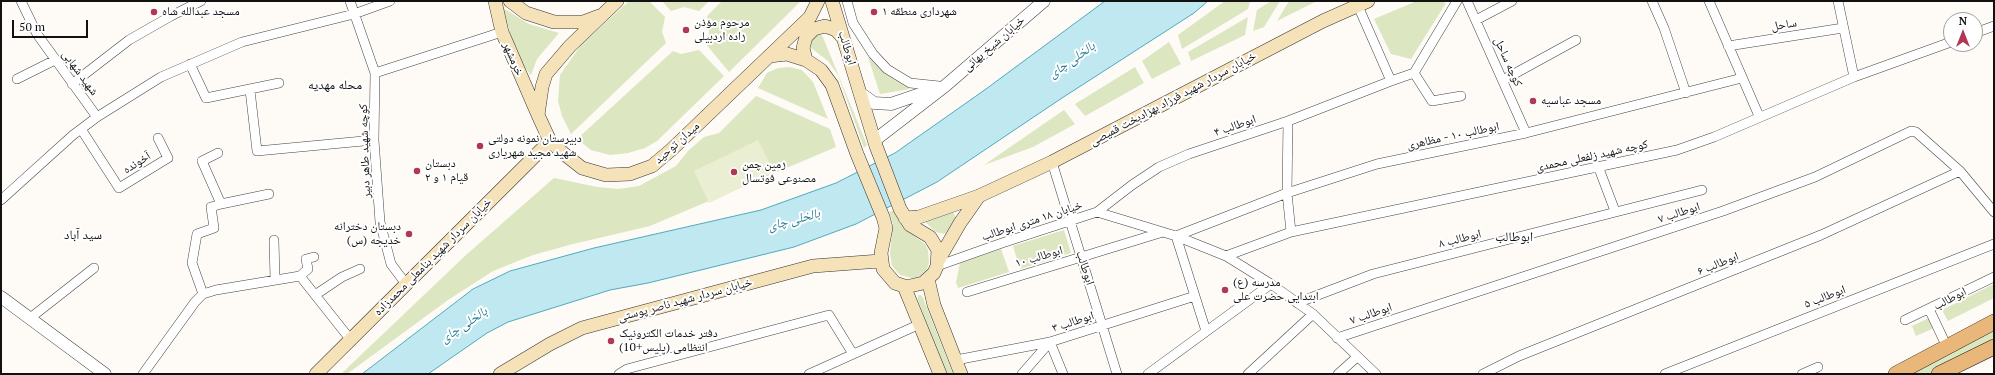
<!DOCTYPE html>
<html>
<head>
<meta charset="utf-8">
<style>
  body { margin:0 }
  #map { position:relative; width:1995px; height:375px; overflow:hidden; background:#fefaf5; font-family:"PT Serif",serif }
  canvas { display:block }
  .frame { position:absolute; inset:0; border:2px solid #111; pointer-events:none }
  .north { position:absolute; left:1943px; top:12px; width:40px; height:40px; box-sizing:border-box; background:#fff; border:1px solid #a0a0a0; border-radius:50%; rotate:0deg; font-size:11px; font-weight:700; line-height:16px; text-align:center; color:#111 }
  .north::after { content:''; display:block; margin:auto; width:14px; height:18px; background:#b23757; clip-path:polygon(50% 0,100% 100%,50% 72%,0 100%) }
  .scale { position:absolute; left:12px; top:20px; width:76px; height:18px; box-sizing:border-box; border:2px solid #111; border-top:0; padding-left:5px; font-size:12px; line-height:14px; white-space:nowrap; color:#111; -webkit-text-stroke:3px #fff; paint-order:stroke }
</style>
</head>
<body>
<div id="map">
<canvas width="1995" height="375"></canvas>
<div class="frame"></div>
<div class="north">N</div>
<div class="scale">50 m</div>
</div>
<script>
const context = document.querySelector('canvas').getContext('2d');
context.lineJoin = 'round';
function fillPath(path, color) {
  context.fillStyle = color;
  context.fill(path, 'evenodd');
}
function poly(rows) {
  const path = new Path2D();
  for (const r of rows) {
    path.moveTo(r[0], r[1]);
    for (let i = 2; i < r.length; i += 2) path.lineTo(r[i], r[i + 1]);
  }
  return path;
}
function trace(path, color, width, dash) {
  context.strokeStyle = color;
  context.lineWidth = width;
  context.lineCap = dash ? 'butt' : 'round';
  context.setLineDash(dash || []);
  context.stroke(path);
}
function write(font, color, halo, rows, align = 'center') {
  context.font = font + ' "PT Serif","Noto Naskh Arabic",serif';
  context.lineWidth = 4;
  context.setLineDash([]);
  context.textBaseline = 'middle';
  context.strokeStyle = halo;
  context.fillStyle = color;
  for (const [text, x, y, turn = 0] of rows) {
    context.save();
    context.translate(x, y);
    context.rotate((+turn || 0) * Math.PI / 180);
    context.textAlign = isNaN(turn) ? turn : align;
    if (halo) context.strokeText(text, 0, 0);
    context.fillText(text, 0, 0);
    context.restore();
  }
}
fillPath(poly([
  [629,1,649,1,665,17,662,32,666,43,571,134,562,116,558,101,560,75,581,45],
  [662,1,709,1,699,11,684,7,671,11],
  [722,1,801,1,729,72,705,43,709,37,709,29,707,16],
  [1225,1,1250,1,1248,9,1182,49,1178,35],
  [1271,1,1280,1,1264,27,1253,31,1257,10],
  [1289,1,1315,1,1315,2,1277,21],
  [1417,1,1439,1,1446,3,1411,59,1391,54,1374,19],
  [503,8,529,24,559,33,537,59,531,75,522,64,513,43],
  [1248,17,1245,35,1191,61,1188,52],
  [817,35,822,35,867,145,864,148,838,75,828,61,811,48,810,42],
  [1169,42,1181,64,1152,79,1142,61],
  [699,50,724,76,657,141,645,148,628,153,610,155,591,150,577,139,673,51,681,54],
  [868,57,886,74,910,89,880,94],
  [790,67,802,70,813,82,828,119,758,88,767,73,778,68],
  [1135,67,1144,83,1085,116,1075,104],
  [756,96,830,129,836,147,650,226,573,244,533,255,493,271,448,300,347,374,341,374,466,255,554,178,597,187,618,189,639,186,676,166,688,151,704,137,719,133],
  [1064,110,1075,124,1033,147,984,165],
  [895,210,903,227,925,244,928,250,929,263,927,269,918,277,912,278,900,275,892,266,890,253,893,224,889,212],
  [953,211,956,219,949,230,944,234,936,232,924,221],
  [1064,230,1071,253,1020,269,1013,246],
  [1001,249,1009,272,958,288,956,282,960,263],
  [1994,284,1994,298,1948,321,1942,310],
  [918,295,921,295,923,298,953,374,946,374,918,300],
  [1929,318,1934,328,1916,336,1912,326],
  [1994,330,1994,340,1928,374,1909,374]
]), '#dce6c1');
fillPath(poly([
  [758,140,774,172,709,203,694,171]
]), '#eaeed2');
const water = poly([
  [1105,1,1208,1,1194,13,1062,98,937,182,856,224,794,247,648,283,610,290,508,322,487,333,428,374,362,374,473,289,510,271,594,248,761,210,836,183,895,153,986,89,1105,1]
]);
fillPath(water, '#bfe8f0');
trace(water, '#4eaabf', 1);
const minor = poly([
  [21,1,37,34,97,117],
  [350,1,375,73,374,140,380,222,391,264,406,284],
  [847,1,853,23,873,54,887,69,910,83,939,86],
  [1467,1,1526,133],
  [1652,1,1664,28,1686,93],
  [1709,1,1759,116],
  [1838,1,1854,77],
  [1358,6,1391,81,1414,73,1432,101,1461,96],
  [1476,20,1512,1],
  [1975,33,1994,26],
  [1728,46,1843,28],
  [190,64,206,98,279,83],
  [375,73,502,32],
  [1414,73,1457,1],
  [17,79,55,60],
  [1503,80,1576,40],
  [72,84,129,40,171,16,201,1],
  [250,90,257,151,374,140],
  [1288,121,1287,193,1291,232],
  [81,129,119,188,168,158,158,138],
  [1052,162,1117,374],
  [1598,166,1615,211],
  [1,200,73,135,97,117,161,77,242,42,354,14,390,1],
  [221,204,269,194],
  [1097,212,1132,185,1159,167,1189,154,1288,121,1391,81],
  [274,240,275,280],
  [1226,256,1291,232,1677,150,1714,137,1854,77,1951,42],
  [937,266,1002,243,1097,212,1176,236,1226,256,1271,284,1313,314,1376,374],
  [300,276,308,269,306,259,314,257],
  [967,292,1163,232],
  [203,294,192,263,197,234,214,228,211,207,221,204,202,161,218,153],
  [315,295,342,277,360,269],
  [1297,303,1373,274,1702,190],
  [1929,309,1947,347],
  [29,319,94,268],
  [1905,320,1994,277],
  [1206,331,1176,236,1287,193,1377,164,1526,133,1742,78],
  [1337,338,1723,211,1815,177,1911,131,1916,132,1960,171,1994,212],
  [956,360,1050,342,1195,296],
  [143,374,195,302,203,294,216,290,300,276,350,339],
  [619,374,627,369,829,315,853,354],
  [809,374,920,324],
  [1022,374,1050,342,1063,374],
  [1148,374,1271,284],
  [1248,374,1313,314],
  [1338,374,1357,357],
  [1483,374,1519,356,1821,235,1960,171],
  [1665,374,1994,244],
  [1802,374,1818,367]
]);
const tertiary = poly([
  [860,93,874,103,891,104,938,88],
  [875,140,945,86,1044,1],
  [1,297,105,374]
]);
const secondary = poly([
  [495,1,502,32,538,115],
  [510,1,526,13,554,22,583,22,599,16],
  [617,1,570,46,546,74,542,87,538,115,550,141,563,153,582,168,606,175,630,174,652,166,671,150,810,17,818,1],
  [769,56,787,54,806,60,821,70,832,85,857,154,883,217,886,228,881,253,883,269,895,283,904,286,910,286,923,283,934,273,937,266,938,250,930,237,910,225,900,209,876,146,832,1],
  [806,60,803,48,806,37,814,29,825,26,836,30,843,38],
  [905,218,919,217,979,196,1052,162,1323,21,1368,1],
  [938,261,960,223,979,196],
  [928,279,934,305,961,374],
  [904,286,940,374],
  [316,374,550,141],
  [500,374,550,344,582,328,813,266,880,261]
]);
const primary = poly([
  [1896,374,1994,322],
  [1939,374,1994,347]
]);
trace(minor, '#444', 10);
trace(tertiary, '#444', 13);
trace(secondary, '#333', 14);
trace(primary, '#222', 16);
trace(minor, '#fff', 9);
trace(tertiary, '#fff', 12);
trace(secondary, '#f6e2b8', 13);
trace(primary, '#e9b77a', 15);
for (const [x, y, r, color] of [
  [154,12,4,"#b23757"],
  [874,12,4,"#b23757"],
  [686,30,4,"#b23757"],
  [1533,101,4,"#b23757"],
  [480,146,4,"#b23757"],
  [417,171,4,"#b23757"],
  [734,172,4,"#b23757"],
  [409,234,4,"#b23757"],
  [1225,290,4,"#b23757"],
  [611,341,4,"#b23757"]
]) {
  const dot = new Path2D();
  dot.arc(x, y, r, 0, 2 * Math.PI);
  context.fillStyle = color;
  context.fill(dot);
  trace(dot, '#fff', 1.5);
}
write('12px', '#111', '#fff', [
  ["مسجد عبدالله شاه",162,12],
  ["شهرداری منطقه ۱",882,12],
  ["مرحوم مؤذن",694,23],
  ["زاده اردبیلی",694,37],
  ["مسجد عباسیه",1541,101],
  ["دبیرستان نمونه دولتی",488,139],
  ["شهید مجید شهریاری",488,153],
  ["دبستان",425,164],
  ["قیام ۱ و ۲",425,178],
  ["زمین چمن",742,165],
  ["مصنوعی فوتسال",742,179],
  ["دبستان دخترانه",401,227,"right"],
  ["خدیجه (س)",401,241,"right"],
  ["(ع) مدرسه",1233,283],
  ["ابتدایی حضرت علی",1233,297],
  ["دفتر خدمات الکترونیک",619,334],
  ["انتظامی (پلیس+10)",619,348]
], 'left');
write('12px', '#111', '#fff', [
  ["ساحل",1784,25,-9],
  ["خیابان شیخ بهائی",994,44,-41],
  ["ابوطالب",847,48,73],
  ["خرمشهر",513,59,67],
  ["کوچه ساحل",1508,62,66],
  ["شهید شهابی",80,73,54],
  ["خیابان سردار شهید فرزاد بهزاد‌بخت قمیصی",1173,99,-28],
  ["ابوطالب ۴",1235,126,-19],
  ["ابوطالب ۱۰ - مظاهری",1453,136,-12],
  ["میدان توحید",677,143,-42],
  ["کوچه شهید طاهر دبیر",365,151,-92],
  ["کوچه شهید زلفعلی محمدی",1592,156,-12],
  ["آخونده",137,163,-32],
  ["ابوطالب ۷",1679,213,-18],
  ["خیابان ۱۸ متری ابوطالب",1032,221,-18],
  ["ابوطالب ۸",1460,239,-14],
  ["خیابان سردار شهید بنامعلی محمدزاده",433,257,-45],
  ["ابوطالب ۱۰",1039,257,-16],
  ["ابوطالب ۶",1718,264,-22],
  ["ابوطالب",1085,268,72],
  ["ابوطالب ۵",1825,297,-21],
  ["ابوطالب",1950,299,-27],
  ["خیابان سردار شهید ناصر پوستی",685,300,-15],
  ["ابوطالب ۷",1371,314,-19],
  ["ابوطالب ۳",1073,322,-18]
]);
write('italic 13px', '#267d96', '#fff', [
  ["بالخلی چای",1072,60,-35],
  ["بالخلی چای",794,220,-15],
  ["بالخلی چای",464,325,-34]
]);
write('13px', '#111', '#fff', [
  ["محله مهدیه",335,85],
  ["سید آباد",83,235],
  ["ابوطالب",1514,237]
]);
</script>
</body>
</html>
